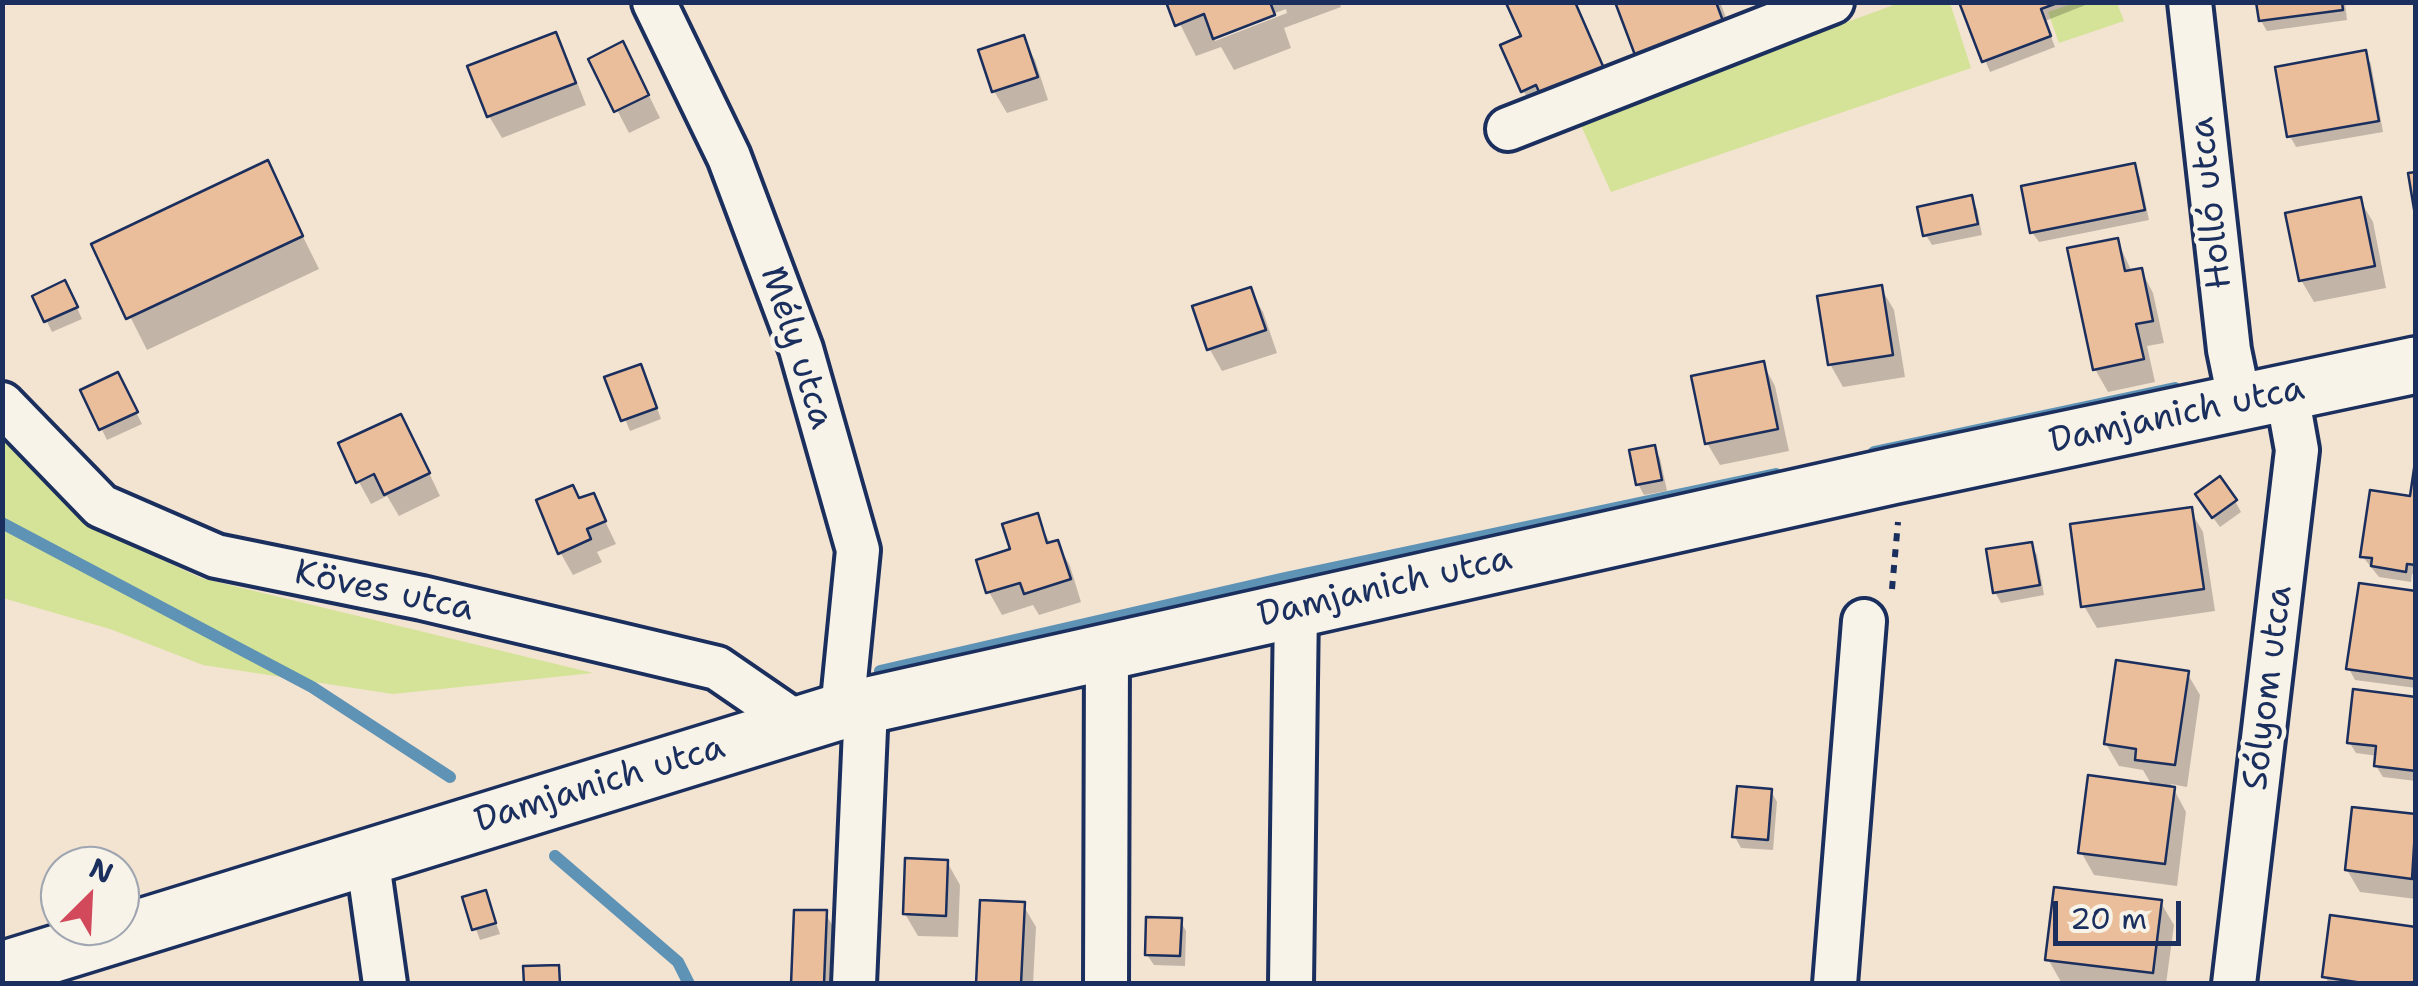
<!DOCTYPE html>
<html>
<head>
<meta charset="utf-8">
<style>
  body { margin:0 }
  #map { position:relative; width:2418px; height:986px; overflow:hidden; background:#f3e3d1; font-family:"Shantell Sans",sans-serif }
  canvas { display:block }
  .frame { position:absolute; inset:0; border:5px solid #1b2f5e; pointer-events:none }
  .north { position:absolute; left:40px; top:846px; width:100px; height:100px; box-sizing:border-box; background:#f7f3e8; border:2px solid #9fa5b1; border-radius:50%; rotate:24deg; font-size:28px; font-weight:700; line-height:40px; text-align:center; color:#1b2f5e }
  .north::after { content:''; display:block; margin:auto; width:35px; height:45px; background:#d1495b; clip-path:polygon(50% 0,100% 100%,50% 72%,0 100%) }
  .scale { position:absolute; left:2053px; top:901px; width:128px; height:45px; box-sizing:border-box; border:5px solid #1b2f5e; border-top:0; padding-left:12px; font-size:30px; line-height:35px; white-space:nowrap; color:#1b2f5e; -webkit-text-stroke:8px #f7f3e8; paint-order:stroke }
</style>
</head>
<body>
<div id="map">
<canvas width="2418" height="986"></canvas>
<div class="frame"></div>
<div class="north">N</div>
<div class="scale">20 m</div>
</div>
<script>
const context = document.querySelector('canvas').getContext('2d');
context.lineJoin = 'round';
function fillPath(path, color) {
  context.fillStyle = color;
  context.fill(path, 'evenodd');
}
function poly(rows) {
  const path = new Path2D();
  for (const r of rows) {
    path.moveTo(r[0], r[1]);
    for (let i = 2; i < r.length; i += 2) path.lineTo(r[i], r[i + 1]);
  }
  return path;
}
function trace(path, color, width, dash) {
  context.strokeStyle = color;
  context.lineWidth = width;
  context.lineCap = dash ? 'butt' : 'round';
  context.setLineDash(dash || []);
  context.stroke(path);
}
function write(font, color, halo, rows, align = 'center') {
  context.font = font + ' "Shantell Sans",sans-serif';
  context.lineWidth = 9;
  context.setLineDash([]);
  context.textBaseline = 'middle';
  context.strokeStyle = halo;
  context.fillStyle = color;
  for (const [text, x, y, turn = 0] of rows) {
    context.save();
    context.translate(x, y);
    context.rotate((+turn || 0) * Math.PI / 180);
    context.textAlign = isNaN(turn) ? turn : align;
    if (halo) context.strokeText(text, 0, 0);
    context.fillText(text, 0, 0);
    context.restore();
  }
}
fillPath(poly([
  [2077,2,2117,3,2124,21,2059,43,2048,12],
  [1899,3,1950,3,1971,68,1611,192,1579,121],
  [2,436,94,528,201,578,593,673,393,694,203,665,110,629,3,598]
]), '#d4e397');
fillPath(poly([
  [1169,2,1339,2,1341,7,1284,28,1291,48,1234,70,1221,47,1196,56],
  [1286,9,1287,13,1215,41,1215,35],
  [1513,2,1575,2,1617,96,1536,113,1523,90,1524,37,1510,4],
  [1618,2,1720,2,1740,54,1656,86,1637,54],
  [1961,2,2093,2,2045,21,2055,47,1990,72],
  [2259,2,2345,2,2347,20,2267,31,2261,21],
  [555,35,567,57,586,105,502,138,489,116],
  [1023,38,1035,60,1048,100,1007,113,994,91],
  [2365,53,2371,64,2383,132,2296,147,2290,136],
  [591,60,635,67,660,118,629,133],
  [267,164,319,269,147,350,94,245],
  [2134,166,2140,177,2149,220,2039,242,2032,232],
  [1971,198,1977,209,1982,235,1932,245,1926,235],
  [2360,200,2373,222,2386,288,2314,302,2301,280],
  [2117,240,2132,272,2141,270,2153,293,2164,343,2147,346,2155,382,2108,392,2095,369],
  [1881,288,1894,310,1905,377,1843,387,1830,364],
  [1250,290,1263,312,1277,353,1222,371,1209,348],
  [71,294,82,319,52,332,35,297],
  [1763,364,1775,386,1789,451,1720,465,1707,443],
  [646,377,661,419,630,431,608,379],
  [123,386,142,424,107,440,83,391],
  [413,439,440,496,399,516,387,496,371,504,359,482],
  [1654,448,1660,458,1667,491,1644,495,1638,484],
  [2416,473,2416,574,2412,574,2411,582,2379,577,2363,557,2412,499],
  [593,496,616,544,597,552,602,562,573,575,560,552,579,501],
  [2235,501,2241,512,2220,527,2204,506],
  [2190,510,2203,532,2215,611,2097,628,2084,606],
  [1036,516,1051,545,1057,543,1070,566,1081,602,1039,615,1033,605,1002,615,989,592,979,562,1013,551],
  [2031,545,2037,555,2044,595,2001,603,1995,592],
  [2416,593,2416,688,2355,680,2349,669],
  [2187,673,2200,695,2187,787,2171,784,2186,812,2177,886,2094,875,2081,852,2153,787,2143,770,2119,766,2106,744],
  [2416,699,2416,781,2383,777,2376,766,2378,756,2356,753,2349,742],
  [1771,791,1777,802,1773,850,1741,848,1735,837],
  [2416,817,2416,899,2360,892,2347,870],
  [947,862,960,885,958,937,918,936,905,914],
  [485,893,500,934,480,940,465,899],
  [2161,903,2174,925,2166,984,2061,982,2048,959],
  [1023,905,1036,927,1033,984,978,984],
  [825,913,838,935,837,984,794,984],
  [1180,920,1186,931,1185,966,1154,965,1147,955],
  [2325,976,2416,984,2329,984]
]), '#0003');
trace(poly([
  [1874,452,2175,388],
  [2,523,312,687,450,777],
  [880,671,1285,578,1776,474],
  [555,856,678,962,689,984]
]), '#5f93b5', 12);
const building = poly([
  [1166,2,1270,2,1275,15,1213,39,1204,14,1175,26,1166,2],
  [1575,2,1606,73,1543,101,1536,85,1521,92,1500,45,1521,36,1506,3,1575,2],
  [1615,2,1716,2,1723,21,1635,55,1615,2],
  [1959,2,2060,2,2041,9,2051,36,1982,62,1959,2],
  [2256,2,2342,2,2343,10,2259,21,2256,2],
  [556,32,576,83,487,117,467,66,556,32],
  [1024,35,1038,77,992,92,978,50,1024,35],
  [623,41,649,95,614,112,588,59,623,41],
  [2366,50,2379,121,2287,137,2275,67,2366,50],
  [268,160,303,236,126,319,91,244,268,160],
  [2135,163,2145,210,2030,233,2021,186,2135,163],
  [2416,172,2416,221,2408,173,2416,172],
  [1972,195,1978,224,1923,236,1917,207,1972,195],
  [2361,197,2375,266,2299,281,2285,213,2361,197],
  [2118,238,2125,271,2142,268,2153,321,2136,324,2144,359,2093,370,2067,248,2118,238],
  [65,280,78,307,44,322,32,296,65,280],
  [1882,285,1893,355,1828,365,1817,296,1882,285],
  [1251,287,1266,330,1207,350,1192,306,1251,287],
  [1764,361,1778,429,1705,444,1691,376,1764,361],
  [641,364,657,408,621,421,604,377,641,364],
  [118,372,138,412,99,430,80,390,118,372],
  [401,414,430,473,384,495,374,474,356,483,338,443,401,414],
  [1655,445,1662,480,1636,485,1629,450,1655,445],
  [2416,455,2416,565,2407,564,2406,572,2371,566,2372,558,2360,557,2370,490,2410,496,2416,455],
  [2220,476,2237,500,2212,518,2195,494,2220,476],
  [573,485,579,498,594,493,606,521,587,529,591,539,558,554,536,500,573,485],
  [2192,507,2204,589,2081,607,2070,524,2192,507],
  [1038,513,1047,543,1058,540,1071,579,1024,594,1020,583,986,593,976,560,1010,549,1002,524,1038,513],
  [2032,542,2040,585,1993,593,1986,549,2032,542],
  [2359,583,2416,591,2416,679,2346,669,2359,583],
  [2116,660,2189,671,2175,765,2135,760,2136,749,2104,744,2116,660],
  [2353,689,2416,697,2416,771,2374,766,2376,746,2347,743,2353,689],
  [2088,775,2175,787,2165,864,2078,853,2088,775],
  [1737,786,1772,789,1768,840,1732,837,1737,786],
  [2352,807,2416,814,2412,879,2345,870,2352,807],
  [905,858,948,860,946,916,903,914,905,858],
  [2054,887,2162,900,2153,973,2045,960,2054,887],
  [486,890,496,923,472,930,462,897,486,890],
  [980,900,1025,902,1021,984,976,984,980,900],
  [794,910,827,910,824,984,791,984,794,910],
  [2330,915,2416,927,2416,984,2370,984,2322,977,2330,915],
  [1146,917,1182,918,1180,956,1145,955,1146,917],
  [559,965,560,984,524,984,523,966,559,965]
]);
fillPath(building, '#ebbe9b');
trace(building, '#1b2f5e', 2.5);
const minor = poly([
  [654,2,729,157,801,349,858,550,842,711],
  [2190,2,2229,350,2240,403],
  [1508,129,1832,2],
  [2,404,101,506,216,556,422,598,717,668,797,723],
  [367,856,385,984],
  [854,984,866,706],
  [1106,984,1107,652],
  [1291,984,1296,607],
  [1835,984,1864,621],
  [2234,984,2297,450,2287,394]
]);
const secondary = poly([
  [2,970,842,711,1892,476,2416,365]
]);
trace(minor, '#1b2f5e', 50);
trace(secondary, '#1b2f5e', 62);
trace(poly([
  [1892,589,1898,522]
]), '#1b2f5e', 6, [8, 8]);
trace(minor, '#f7f3e8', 42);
trace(secondary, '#f7f3e8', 55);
write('35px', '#1b2f5e', '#f7f3e8', [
  ["Holló utca",2212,203,-96],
  ["Mély utca",796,348,72],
  ["Damjanich utca",2177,416,-12],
  ["Damjanich utca",1385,588,-13],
  ["Köves utca",384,592,12],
  ["Sólyom utca",2269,688,-83],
  ["Damjanich utca",600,785,-17]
]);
</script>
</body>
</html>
